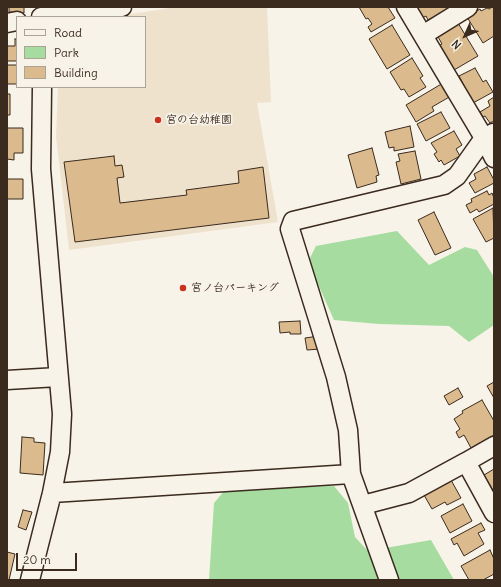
<!DOCTYPE html>
<html>
<head>
<meta charset="utf-8">
<style>
  body { margin:0 }
  #map { position:relative; width:501px; height:587px; overflow:hidden; background:#f7f3e8; font-family:Delius,sans-serif }
  canvas { display:block }
  .frame { position:absolute; inset:0; border:8px solid #3b2a1e; pointer-events:none }
  .legend { position:absolute; left:16px; top:16px; width:130px; height:72px; box-sizing:border-box; background:#f7f3e8; border:1px solid #aca397; margin:0; padding:5px 7px; list-style:none; font-size:12px; color:#3b2a1e }
  .legend li { display:flex; align-items:center; gap:8px; height:20px }
  .legend b { width:20px; border:1px solid #aca397 }
  .north { position:absolute; left:445px; top:16px; width:40px; height:40px; -webkit-text-stroke:3px #f7f3e8; paint-order:stroke; rotate:225deg; font-size:11px; font-weight:700; line-height:16px; text-align:center; color:#3b2a1e }
  .north::after { content:''; display:block; margin:auto; width:14px; height:18px; background:#3b2a1e; clip-path:polygon(50% 0,100% 100%,50% 72%,0 100%) }
  .scale { position:absolute; left:16px; top:553px; width:61px; height:18px; box-sizing:border-box; border:2px solid #3b2a1e; border-top:0; padding-left:5px; font-size:12px; line-height:14px; white-space:nowrap; color:#3b2a1e; -webkit-text-stroke:3px #f7f3e8; paint-order:stroke }
</style>
</head>
<body>
<div id="map">
<canvas width="501" height="587"></canvas>
<div class="frame"></div>
<ul class="legend">
<li><b style="height:5px;background:#f7f3e8"></b>Road</li>
<li><b style="height:11px;background:#a6dc9f"></b>Park</li>
<li><b style="height:11px;background:#dbbb8e"></b>Building</li>
</ul>
<div class="north">N</div>
<div class="scale">20 m</div>
</div>
<script>
const context = document.querySelector('canvas').getContext('2d');
context.lineJoin = 'round';
function fillPath(path, color) {
  context.fillStyle = color;
  context.fill(path, 'evenodd');
}
function poly(rows) {
  const path = new Path2D();
  for (const r of rows) {
    path.moveTo(r[0], r[1]);
    for (let i = 2; i < r.length; i += 2) path.lineTo(r[i], r[i + 1]);
  }
  return path;
}
function trace(path, color, width, dash) {
  context.strokeStyle = color;
  context.lineWidth = width;
  context.lineCap = dash ? 'butt' : 'round';
  context.setLineDash(dash || []);
  context.stroke(path);
}
function write(font, color, halo, rows, align = 'center') {
  context.font = font + ' Delius,"Klee One",sans-serif';
  context.lineWidth = 3.5;
  context.setLineDash([]);
  context.textBaseline = 'middle';
  context.strokeStyle = halo;
  context.fillStyle = color;
  for (const [text, x, y, turn = 0] of rows) {
    context.save();
    context.translate(x, y);
    context.rotate((+turn || 0) * Math.PI / 180);
    context.textAlign = isNaN(turn) ? turn : align;
    if (halo) context.strokeText(text, 0, 0);
    context.fillText(text, 0, 0);
    context.restore();
  }
}
fillPath(poly([
  [176,7,267,7,271,102,257,103,278,222,69,250,56,136,58,87,145,87,145,17,113,17]
]), '#efe2cd');
fillPath(poly([
  [397,231,429,265,465,247,477,250,494,277,494,325,469,342,449,326,379,324,334,320,308,262,316,246],
  [334,486,348,503,355,537,368,551,431,540,454,580,209,580,214,503,226,489]
]), '#a6dc9f');
const building = poly([
  [9,7,24,7,24,13,9,12,9,7],
  [359,7,388,7,395,18,371,32,368,27,372,24,368,18,366,19,359,7],
  [415,7,447,7,448,9,428,20,426,16,422,18,415,7],
  [492,7,494,7,494,36,483,43,467,17,480,9,481,11,487,8,489,9,492,7],
  [458,23,478,56,454,70,440,45,442,44,437,35,458,23],
  [392,25,410,55,387,69,369,39,392,25],
  [15,39,17,39,17,61,7,61,7,46,15,46,15,39],
  [412,58,423,76,420,78,426,87,409,97,404,89,401,90,390,72,412,58],
  [7,65,17,65,17,84,7,84,7,65],
  [475,68,483,82,486,80,493,92,473,103,459,76,475,68],
  [443,83,451,96,432,107,434,111,416,122,406,105,443,83],
  [7,94,10,94,10,115,7,115,7,94],
  [494,97,494,121,490,123,485,116,483,117,480,112,490,106,488,101,494,97],
  [441,112,450,128,426,141,417,124,441,112],
  [410,126,414,147,394,151,394,147,389,148,385,132,410,126],
  [7,128,23,128,23,153,14,153,14,160,7,159,7,128],
  [454,131,462,145,456,149,460,156,444,165,441,160,439,162,434,154,437,152,431,143,454,131],
  [372,148,379,175,376,176,377,182,357,188,348,155,372,148],
  [415,151,421,179,401,184,396,162,400,161,398,154,415,151],
  [114,156,115,166,122,165,124,177,117,178,120,203,187,195,186,190,239,183,238,171,263,167,269,218,75,242,64,162,114,156],
  [487,167,494,180,494,183,475,193,469,183,476,179,474,174,487,167],
  [7,179,23,179,23,199,7,199,7,179],
  [487,191,489,195,492,193,494,198,494,204,479,212,477,209,470,213,466,205,472,202,471,199,487,191],
  [493,208,494,238,486,242,473,219,493,208],
  [434,212,451,248,435,255,418,220,434,212],
  [300,321,301,334,290,334,290,332,280,333,279,322,300,321],
  [319,336,320,349,307,350,305,338,319,336],
  [494,382,494,398,487,386,494,382],
  [458,388,463,397,449,405,444,396,458,388],
  [482,400,494,421,494,435,471,448,464,435,459,438,456,432,460,429,454,419,463,413,462,411,482,400],
  [22,437,34,438,34,442,45,443,43,475,20,473,22,437],
  [494,469,494,492,484,475,494,469],
  [451,480,461,498,447,505,445,502,432,509,424,495,451,480],
  [463,504,472,521,450,533,441,516,463,504],
  [23,510,32,512,26,530,18,527,23,510],
  [481,523,485,530,478,533,484,544,464,556,457,543,454,545,451,539,481,523],
  [490,550,494,559,494,574,483,580,469,580,461,566,490,550],
  [7,552,15,554,9,580,7,580,7,552]
]);
fillPath(building, '#dbbb8e');
trace(building, '#3b2a1e', 1);
const minor = poly([
  [41,17,101,11,122,7],
  [7,23,17,21],
  [423,35,468,7],
  [493,133,484,138,494,158],
  [7,380,58,377],
  [494,446,466,462,494,513],
  [52,493,351,474],
  [363,505,409,493,466,462],
  [30,580,52,493,60,452,62,414,41,169,42,87],
  [389,580,351,474,348,430,336,377,290,229,293,221,444,185,457,176,484,138,406,7]
]);
trace(minor, '#3b2a1e', 21);
trace(minor, '#f7f3e8', 18);
for (const [x, y, r, color] of [
  [158,120,4,"#c8321e"],
  [183,288,4,"#c8321e"]
]) {
  const dot = new Path2D();
  dot.arc(x, y, r, 0, 2 * Math.PI);
  context.fillStyle = color;
  context.fill(dot);
  trace(dot, '#f7f3e8', 1.5);
}
write('bold 11px', '#3b2a1e', '#f7f3e8', [
  ["宮の台幼稚園",166,120],
  ["宮ノ台パーキング",191,288]
], 'left');
</script>
</body>
</html>
